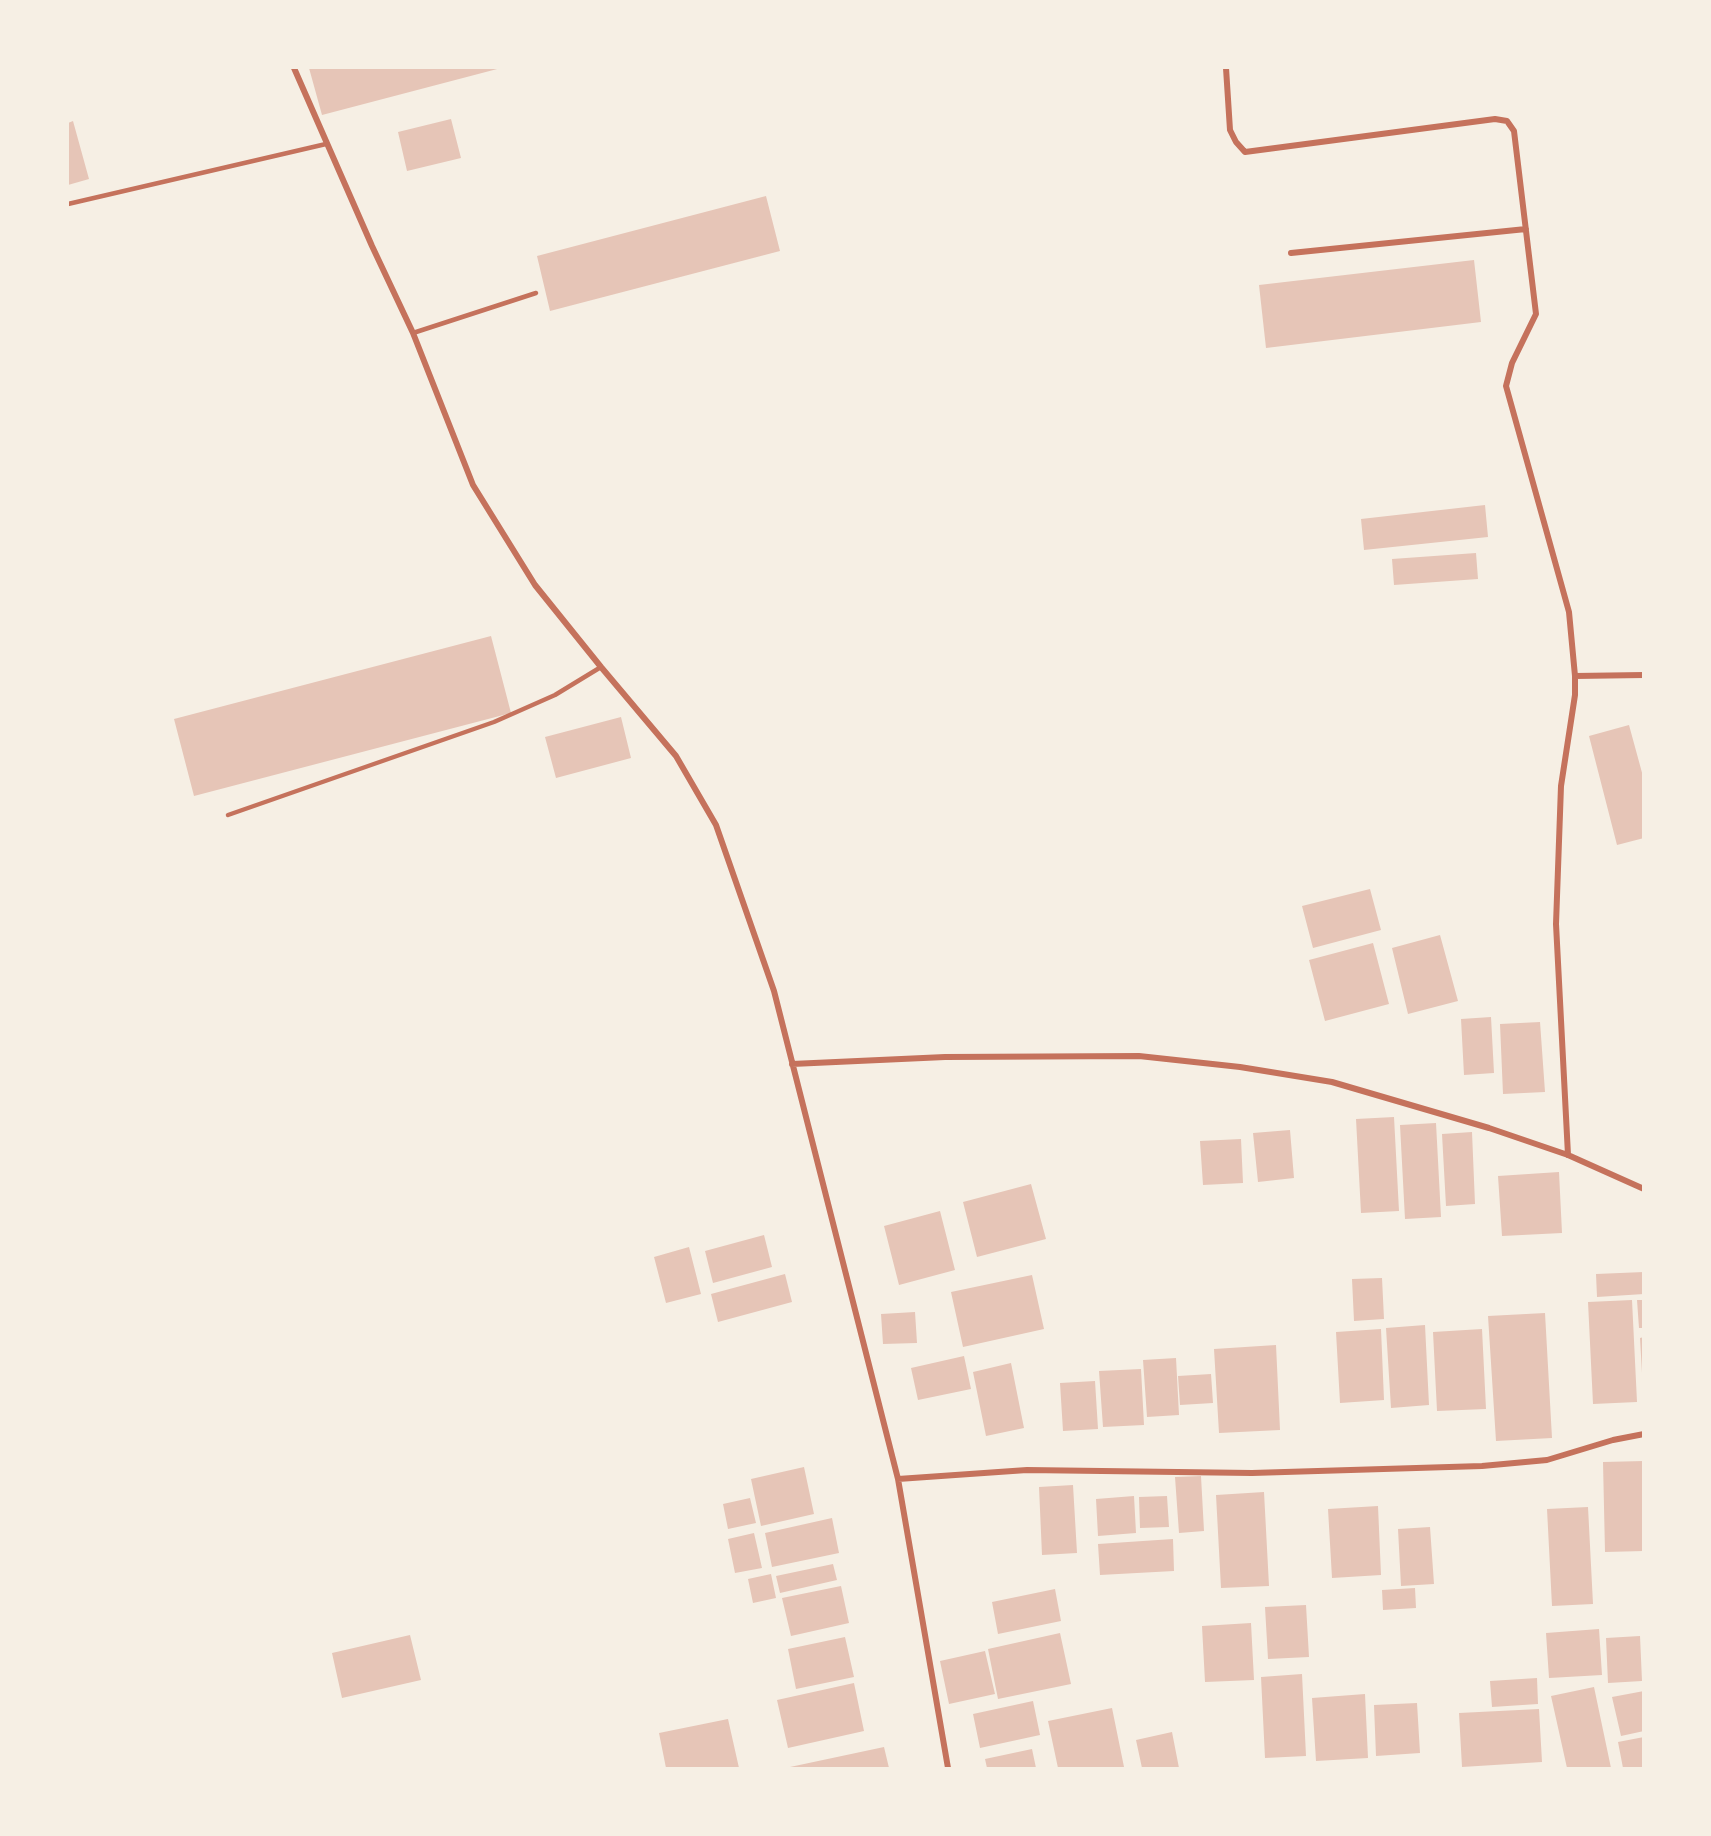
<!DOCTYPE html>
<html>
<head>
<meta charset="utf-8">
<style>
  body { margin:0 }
  #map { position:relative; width:1711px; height:1836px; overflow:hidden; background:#f6efe4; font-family:"Sofia Sans Condensed",sans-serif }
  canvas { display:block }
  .frame { position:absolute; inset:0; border:69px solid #f6efe4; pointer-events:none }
</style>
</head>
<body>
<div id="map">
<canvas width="1711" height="1836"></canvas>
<div class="frame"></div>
</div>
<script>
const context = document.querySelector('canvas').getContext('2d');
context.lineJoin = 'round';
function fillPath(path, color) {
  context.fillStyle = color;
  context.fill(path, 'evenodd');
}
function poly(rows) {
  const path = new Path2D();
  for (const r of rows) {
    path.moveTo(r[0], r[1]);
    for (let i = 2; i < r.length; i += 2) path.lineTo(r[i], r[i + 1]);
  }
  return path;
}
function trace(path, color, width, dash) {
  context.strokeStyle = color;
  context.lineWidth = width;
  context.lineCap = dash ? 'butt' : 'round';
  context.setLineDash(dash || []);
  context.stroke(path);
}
fillPath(poly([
  [309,68,501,68,322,115],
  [451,119,461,158,407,171,398,132],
  [73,121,89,179,68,185,68,123],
  [766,196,780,251,550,311,537,256],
  [1474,260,1481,322,1266,348,1259,285],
  [1485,505,1488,537,1364,550,1361,519],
  [1476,553,1478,579,1394,585,1392,559],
  [491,636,511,713,194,796,174,719],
  [621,717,631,758,556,778,545,737],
  [1629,725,1644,780,1644,838,1617,845,1589,736],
  [1370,889,1381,930,1313,948,1302,906],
  [1440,935,1458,1001,1408,1014,1392,948],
  [1373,943,1389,1004,1325,1021,1309,960],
  [1491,1017,1494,1073,1464,1075,1461,1019],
  [1540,1022,1545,1092,1503,1094,1500,1024],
  [1394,1117,1399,1211,1361,1213,1356,1119],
  [1436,1123,1441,1217,1405,1219,1400,1125],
  [1290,1130,1294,1178,1258,1182,1253,1133],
  [1472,1132,1475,1204,1446,1206,1442,1134],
  [1241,1139,1243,1183,1203,1185,1200,1141],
  [1559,1172,1562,1233,1502,1236,1498,1176],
  [1031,1184,1046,1239,977,1257,963,1202],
  [940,1211,955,1270,899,1285,884,1226],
  [764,1235,772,1267,713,1283,705,1251],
  [689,1247,701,1294,666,1303,654,1257],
  [1644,1272,1644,1294,1597,1297,1596,1274],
  [785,1274,792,1302,718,1322,711,1294],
  [1032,1275,1044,1329,963,1347,951,1292],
  [1382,1278,1384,1319,1354,1321,1352,1279],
  [1632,1300,1637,1402,1593,1404,1588,1302],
  [1637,1300,1644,1300,1644,1328,1639,1328],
  [915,1312,917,1343,883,1344,881,1314],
  [1545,1313,1552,1438,1496,1441,1488,1316],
  [1425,1325,1429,1405,1391,1408,1386,1328],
  [1381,1329,1384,1400,1340,1403,1336,1332],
  [1482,1329,1486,1409,1437,1411,1433,1332],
  [1644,1337,1644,1373,1642,1373,1640,1338],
  [1276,1345,1280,1430,1219,1433,1214,1349],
  [964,1356,971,1389,918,1400,911,1368],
  [1176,1358,1179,1415,1147,1417,1143,1360],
  [1011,1363,1024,1428,986,1436,973,1372],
  [1141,1369,1144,1425,1103,1427,1099,1371],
  [1211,1374,1213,1403,1180,1405,1178,1376],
  [1095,1381,1098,1429,1063,1431,1060,1383],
  [1644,1461,1644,1551,1605,1552,1603,1462],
  [804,1467,814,1514,761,1526,751,1479],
  [1201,1476,1204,1531,1179,1533,1175,1477],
  [1073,1485,1077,1553,1042,1555,1039,1487],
  [1264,1492,1269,1586,1221,1588,1216,1495],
  [1134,1496,1136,1533,1098,1536,1096,1499],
  [1167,1496,1169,1527,1140,1528,1139,1497],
  [750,1498,756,1523,728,1529,723,1504],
  [1378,1506,1381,1575,1332,1578,1328,1509],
  [1588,1507,1593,1604,1552,1606,1547,1509],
  [832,1518,839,1553,772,1567,765,1533],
  [1430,1527,1434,1584,1401,1586,1398,1529],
  [754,1533,762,1568,735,1573,728,1539],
  [1173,1539,1174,1571,1100,1575,1098,1544],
  [833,1564,837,1580,780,1593,776,1576],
  [771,1574,776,1598,753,1603,748,1579],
  [841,1586,849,1623,791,1636,782,1598],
  [1415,1588,1416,1608,1383,1610,1382,1590],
  [1055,1589,1061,1621,998,1634,992,1602],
  [1306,1605,1309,1657,1268,1659,1265,1607],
  [1251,1623,1254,1680,1205,1682,1202,1626],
  [1599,1629,1602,1675,1549,1678,1546,1633],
  [1060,1633,1071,1684,998,1699,988,1649],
  [410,1635,421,1680,342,1698,332,1653],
  [1640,1636,1642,1681,1608,1683,1606,1638],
  [845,1637,854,1677,796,1689,788,1649],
  [985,1651,995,1694,949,1704,940,1661],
  [1302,1674,1306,1756,1265,1758,1261,1677],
  [1537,1678,1538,1704,1492,1707,1490,1681],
  [854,1683,864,1731,788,1748,777,1700],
  [1594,1687,1611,1768,1567,1768,1551,1696],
  [1644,1691,1644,1731,1621,1736,1612,1697],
  [1365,1694,1368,1758,1316,1761,1312,1698],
  [1033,1701,1040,1735,980,1748,973,1714],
  [1417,1703,1420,1753,1376,1756,1374,1705],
  [1112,1708,1124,1767,1058,1768,1048,1721],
  [1539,1709,1542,1762,1462,1767,1459,1713],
  [728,1719,739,1768,666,1768,659,1733],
  [1172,1732,1179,1768,1142,1768,1136,1740],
  [1644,1737,1644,1768,1623,1768,1618,1742],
  [884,1747,889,1768,790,1768,790,1767],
  [1032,1749,1036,1768,987,1768,985,1759]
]), '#e6c5b7');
trace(poly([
  [68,204,326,144],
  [413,333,536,293],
  [228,815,494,722,555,695,601,667]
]), '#c5725c', 4.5);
trace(poly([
  [294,68,372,246,413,333,473,485,535,585,601,667,676,756,716,825,774,991,898,1479,948,1768],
  [1226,68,1230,130,1236,142,1245,152,1495,119,1507,121,1514,131,1536,314,1512,363,1506,386,1569,612,1575,676],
  [1291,253,1526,229],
  [792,1064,945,1057,1139,1056,1240,1067,1332,1082,1489,1128,1568,1155,1644,1189],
  [1568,1155,1556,924,1561,786,1575,695,1575,676,1644,675],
  [898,1479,1027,1470,1252,1473,1482,1466,1547,1460,1613,1440,1644,1434]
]), '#c5725c', 6);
</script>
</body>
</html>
